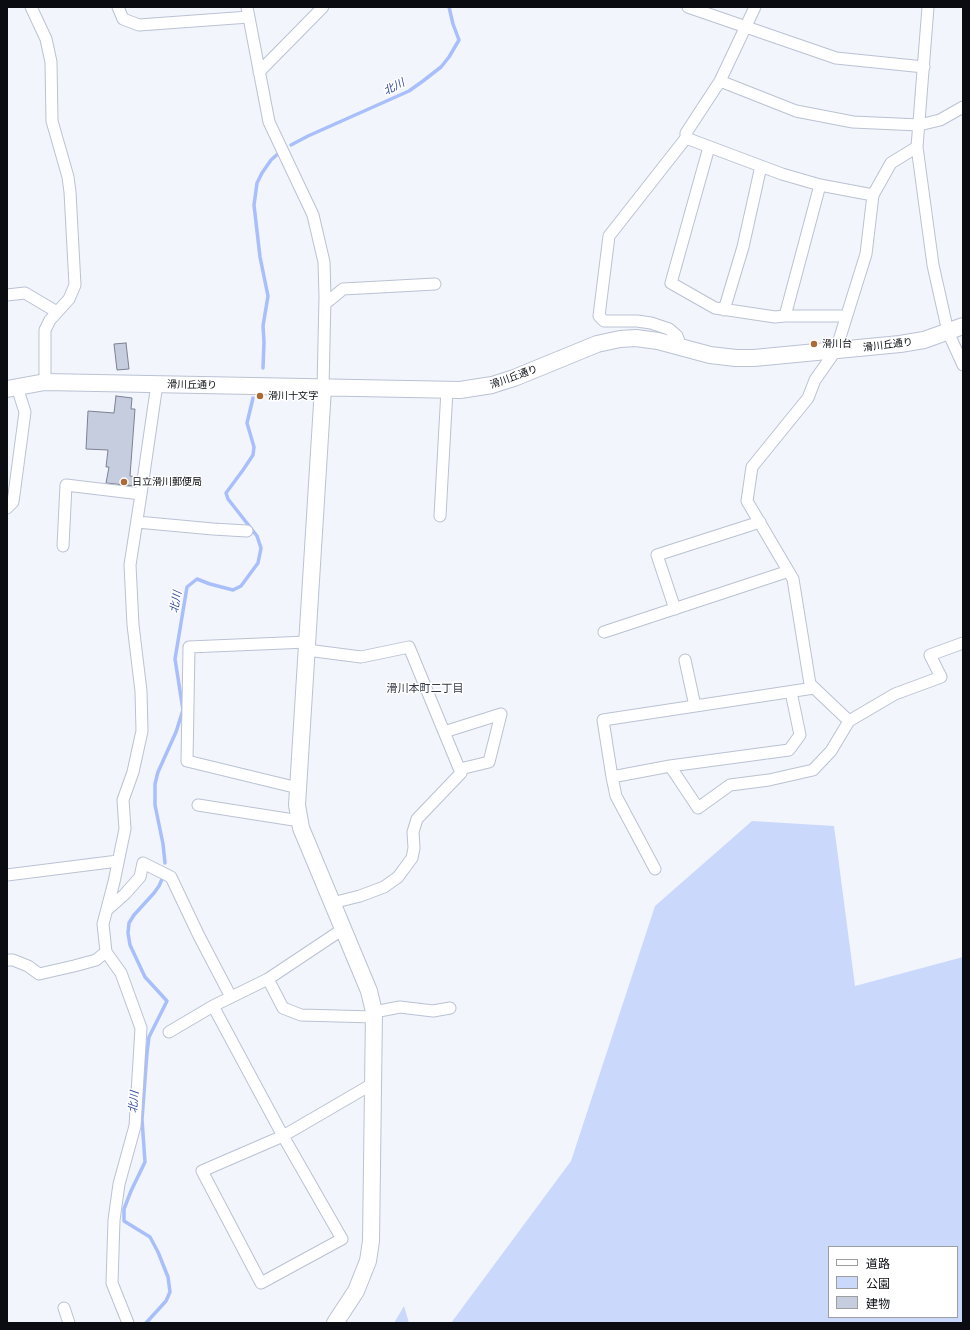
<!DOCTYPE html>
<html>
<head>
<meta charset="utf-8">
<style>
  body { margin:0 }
  #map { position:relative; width:970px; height:1330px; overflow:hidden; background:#f2f5fc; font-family:Raleway,"Noto Sans JP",sans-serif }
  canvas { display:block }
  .frame { position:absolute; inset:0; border:8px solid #0a0c12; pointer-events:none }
  .legend { position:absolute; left:828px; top:1246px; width:130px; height:72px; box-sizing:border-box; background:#fff; border:1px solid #9d9ea0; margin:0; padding:5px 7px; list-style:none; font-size:12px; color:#0a0c12 }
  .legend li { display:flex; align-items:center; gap:8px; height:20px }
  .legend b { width:20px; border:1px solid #9d9ea0 }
</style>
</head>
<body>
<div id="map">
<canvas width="970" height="1330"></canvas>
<div class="frame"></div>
<ul class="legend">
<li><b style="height:5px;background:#fff"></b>道路</li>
<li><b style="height:11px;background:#cad8fb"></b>公園</li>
<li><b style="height:11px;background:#c6cddf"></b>建物</li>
</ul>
</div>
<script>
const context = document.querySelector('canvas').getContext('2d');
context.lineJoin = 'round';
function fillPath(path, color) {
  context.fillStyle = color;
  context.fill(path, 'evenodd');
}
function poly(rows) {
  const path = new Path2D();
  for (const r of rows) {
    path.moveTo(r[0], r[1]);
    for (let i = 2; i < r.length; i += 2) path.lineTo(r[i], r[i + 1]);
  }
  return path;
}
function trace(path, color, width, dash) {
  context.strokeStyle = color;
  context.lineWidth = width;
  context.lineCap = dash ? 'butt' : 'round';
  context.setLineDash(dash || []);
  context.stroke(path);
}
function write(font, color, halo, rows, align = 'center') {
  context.font = font + ' Raleway,"Noto Sans JP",sans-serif';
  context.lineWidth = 3;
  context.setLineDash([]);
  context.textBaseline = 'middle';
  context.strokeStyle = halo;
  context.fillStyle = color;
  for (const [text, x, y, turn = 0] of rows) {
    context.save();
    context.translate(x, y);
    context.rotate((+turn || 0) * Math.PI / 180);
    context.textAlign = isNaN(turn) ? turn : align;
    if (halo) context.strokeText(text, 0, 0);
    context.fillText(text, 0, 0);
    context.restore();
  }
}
fillPath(poly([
  [752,821,834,826,855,986,963,957,963,1323,451,1323,571,1161,655,906],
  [829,1247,957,1247,957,1317,829,1317],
  [404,1306,409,1323,394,1323]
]), '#cad8fb');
trace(poly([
  [291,145,308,136,409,91,423,81,441,67,449,57,459,40,453,24,449,7],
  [263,368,264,342,263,326,268,296,260,257,254,205,257,183,262,173,271,160,280,152],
  [165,863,163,844,155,805,155,784,158,772,176,732,183,710,175,659,187,587,197,579,210,584,233,590,241,586,258,563,261,548,257,536,228,499,226,493,243,470,253,455,254,447,247,423,253,398],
  [146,1323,166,1301,170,1292,168,1277,158,1252,150,1237,124,1221,124,1209,131,1191,145,1162,142,1119,147,1053,149,1037,167,1001,145,977,130,945,128,933,129,923,134,915,154,893,159,886,163,877]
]), '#a8bffb', 3.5);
const building = poly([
  [126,343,129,369,117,370,114,344,126,343],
  [116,396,132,398,131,409,135,409,130,476,136,477,135,486,106,483,109,467,106,467,108,450,86,449,88,411,114,413,116,396]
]);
fillPath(building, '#c6cddf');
trace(building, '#7a8191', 1);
const street = poly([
  [31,7,46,39,51,62,52,121,68,177,70,192,75,285,69,299,50,320,45,330,45,382],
  [118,7,123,19,139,25,249,17],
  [247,7,269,122,313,215,324,262,325,297,323,388],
  [688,7,836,58,924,67],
  [755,7,720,81,796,111,853,122,919,125,940,120,963,107],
  [928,7,917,147,933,265,948,332,963,365],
  [259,72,323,7],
  [720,81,686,133,686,138,782,174,820,185,873,195],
  [709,147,671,283,715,308,775,317,785,316,820,185],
  [917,147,891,163,873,195,866,254,836,350,815,380,808,398,752,467,747,501,793,579,810,684,849,721,895,694,941,677,930,655,963,643],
  [7,295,25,293,57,312],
  [325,304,343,289,435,284],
  [724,310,743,247,761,166],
  [785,316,846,316],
  [681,347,677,336,669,329,651,323,637,321,604,321,599,316,609,236,686,138],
  [7,508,13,502,25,412,17,387],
  [440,516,447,390],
  [137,522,213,529,247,531],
  [63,546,66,485,141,494],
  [675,609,657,555,760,522],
  [604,632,783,573],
  [307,650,361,657,409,647,461,773,417,819,413,832,414,848,412,858,398,877,384,887,360,896,332,903],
  [685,660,695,706],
  [814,688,603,720,612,777,670,766,698,808,730,785,769,780,813,770,831,751,849,721],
  [444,732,501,714,489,762,460,769],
  [670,766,789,750,800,735,791,692],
  [612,777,616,796,655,869],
  [298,788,187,761,189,647,307,642],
  [198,805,300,821],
  [7,875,118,861],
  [107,910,125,894,140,877,143,863,171,877,199,936,231,997],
  [7,960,13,960,28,966,39,974,74,966,96,960,106,952],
  [268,979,283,1008,301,1015,374,1017],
  [213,1006,283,1136,342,1239,261,1283,202,1171,283,1136,374,1083],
  [374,1012,400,1007,433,1011,450,1008],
  [169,1032,213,1006,268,979,343,929],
  [64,1308,69,1323],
  [128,1323,112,1283,114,1220,119,1184,135,1126,141,1028,121,973,106,952,103,924,114,882,125,829,123,800,133,772,142,731,141,691,133,625,130,565,141,494,157,384]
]);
const secondary = poly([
  [323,388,297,805,301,828,369,991,374,1012,371,1241,368,1261,356,1291,335,1323],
  [7,389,45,382,460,390,492,385,514,378,597,344,620,339,636,338,658,341,710,355,736,358,754,358,900,344,924,340,963,326]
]);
trace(street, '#bac2d3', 13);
trace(secondary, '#bac2d3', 18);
trace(street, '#fff', 11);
trace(secondary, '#fff', 16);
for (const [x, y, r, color] of [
  [814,344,4,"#ac6b36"],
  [260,396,4,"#ac6b36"],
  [124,482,4,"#ac6b36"]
]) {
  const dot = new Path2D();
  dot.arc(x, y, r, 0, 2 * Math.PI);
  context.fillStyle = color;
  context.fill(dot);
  trace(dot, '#fff', 1.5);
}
write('10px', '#0a0c12', '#fff', [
  ["滑川台",822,344],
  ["滑川十文字",268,396],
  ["日立滑川郵便局",132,482]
], 'left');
write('10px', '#0a0c12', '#fff', [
  ["滑川丘通り",888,345,-7],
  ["滑川丘通り",514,377,-20],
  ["滑川丘通り",192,385,1]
]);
write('italic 11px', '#314ba0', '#fff', [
  ["北川",394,87,-27],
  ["北川",176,602,-80],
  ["北川",134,1102,-85]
]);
write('11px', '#343a48', '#fff', [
  ["滑川本町二丁目",425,689]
]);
</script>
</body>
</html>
